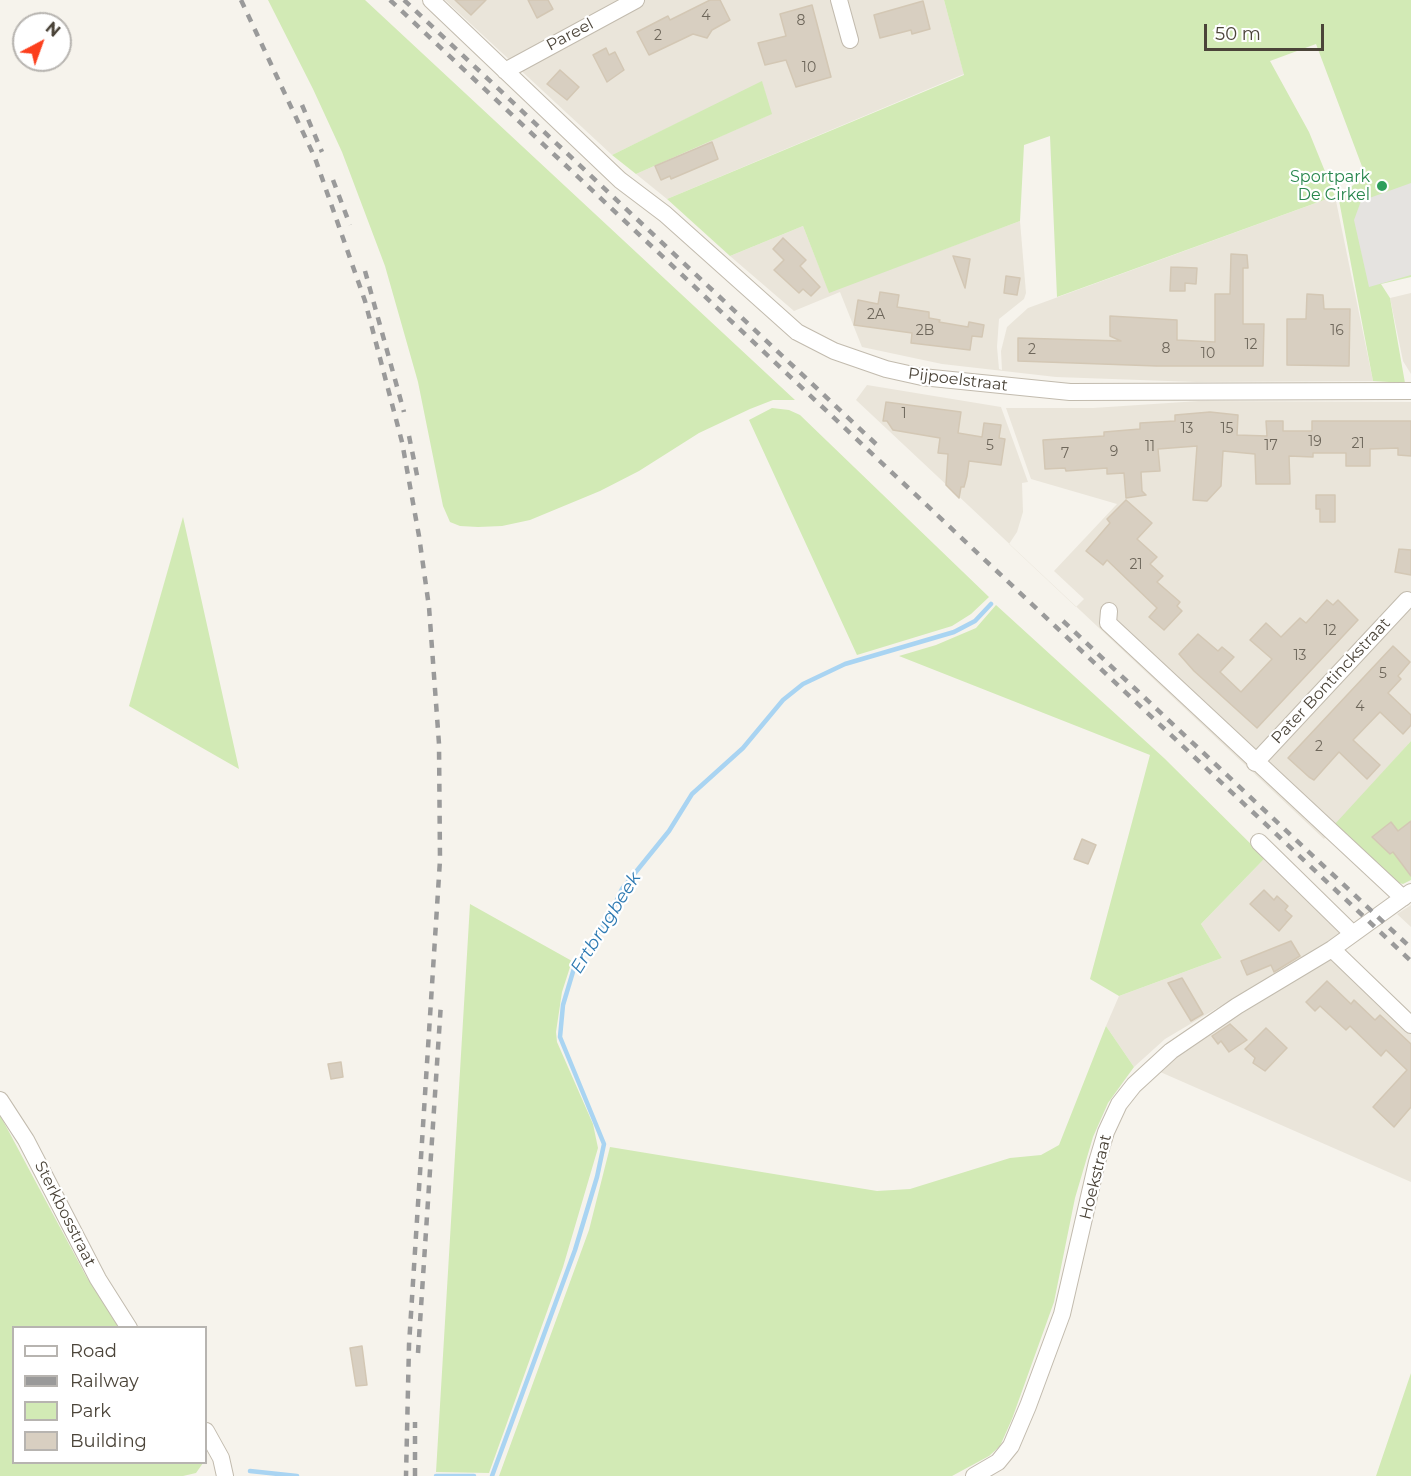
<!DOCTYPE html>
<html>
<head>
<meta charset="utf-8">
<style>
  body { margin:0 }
  #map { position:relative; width:1411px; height:1476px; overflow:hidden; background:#f6f3ec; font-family:Montserrat,sans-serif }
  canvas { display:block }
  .legend { position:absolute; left:12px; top:1326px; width:195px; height:138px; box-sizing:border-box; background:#fff; border:2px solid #b7b4b0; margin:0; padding:8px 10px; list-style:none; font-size:18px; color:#4b4439 }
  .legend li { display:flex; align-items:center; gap:12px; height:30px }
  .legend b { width:30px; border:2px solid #b7b4b0 }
  .north { position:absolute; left:12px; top:12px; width:60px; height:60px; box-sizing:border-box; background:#fff; border:2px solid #b7b4b0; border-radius:50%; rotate:41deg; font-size:16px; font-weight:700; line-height:24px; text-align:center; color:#4b4439 }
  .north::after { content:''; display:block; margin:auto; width:21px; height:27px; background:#fc3f1d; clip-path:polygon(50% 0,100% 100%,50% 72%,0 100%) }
  .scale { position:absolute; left:1204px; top:24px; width:120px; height:27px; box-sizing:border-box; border:3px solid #4b4439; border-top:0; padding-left:8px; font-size:18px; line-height:21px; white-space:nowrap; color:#4b4439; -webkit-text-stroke:4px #fff; paint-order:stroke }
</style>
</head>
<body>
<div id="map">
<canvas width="1411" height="1476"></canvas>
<ul class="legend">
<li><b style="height:8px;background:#fff"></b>Road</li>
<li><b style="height:8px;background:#9a9a9a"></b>Railway</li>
<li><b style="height:16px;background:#d2eab5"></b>Park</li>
<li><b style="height:16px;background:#d8cfc1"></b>Building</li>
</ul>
<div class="north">N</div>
<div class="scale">50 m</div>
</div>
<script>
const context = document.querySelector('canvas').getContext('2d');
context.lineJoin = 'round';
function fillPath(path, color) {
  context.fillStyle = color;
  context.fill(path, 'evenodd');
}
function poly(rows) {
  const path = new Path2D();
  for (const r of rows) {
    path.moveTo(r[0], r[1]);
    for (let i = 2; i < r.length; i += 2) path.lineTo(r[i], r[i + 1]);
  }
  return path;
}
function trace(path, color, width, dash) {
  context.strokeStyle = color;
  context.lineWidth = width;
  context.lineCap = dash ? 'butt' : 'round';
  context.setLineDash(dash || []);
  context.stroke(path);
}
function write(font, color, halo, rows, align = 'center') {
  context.font = font + ' Montserrat,sans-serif';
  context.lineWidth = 4.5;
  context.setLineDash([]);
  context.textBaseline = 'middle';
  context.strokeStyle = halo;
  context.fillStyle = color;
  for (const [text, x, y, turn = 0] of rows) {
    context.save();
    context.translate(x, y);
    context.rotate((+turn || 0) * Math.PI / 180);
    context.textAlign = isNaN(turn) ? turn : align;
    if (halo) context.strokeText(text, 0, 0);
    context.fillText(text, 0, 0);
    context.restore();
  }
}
fillPath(poly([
  [445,0,944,0,964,74,667,199,636,174,771,114,762,82,612,155],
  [1335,196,1373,381,1196,382,1056,377,942,364,862,347,840,292,794,311,730,256,803,226,829,292,1020,221,1026,293,1024,299,999,319,997,347,999,369,1002,370,1001,351,1007,327,1028,308],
  [1411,293,1411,374,1403,361,1390,298],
  [867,385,1001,407,1028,482,1022,483,1023,512,1017,532,1009,544,1076,607,1084,599,1054,571,1117,504,1031,479,1006,408,1093,408,1199,401,1411,402,1411,741,1324,839,856,400],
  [1265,858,1337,927,1340,933,1337,937,1165,1039,1134,1067,1106,1026,1119,996,1222,958,1201,924],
  [1411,905,1411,927,1397,914],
  [1330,959,1411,1033,1411,1182,1158,1071,1210,1033]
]), '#eae5da');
fillPath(poly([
  [268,0,365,0,795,400,773,400,750,409,699,433,639,471,600,491,530,520,502,526,478,527,460,526,450,522,443,506,418,382,385,266,342,152,313,89],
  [944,0,1411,0,1411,277,1381,284,1390,298,1405,383,1373,381,1338,195,1366,177,1316,44,1270,61,1309,132,1335,196,1057,297,1050,136,1024,145,1020,221,829,293,803,226,730,256,667,199,964,75],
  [762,81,772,114,636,174,612,155],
  [772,408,789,410,800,415,989,597,971,614,952,626,857,655,749,420],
  [183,517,239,769,129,706],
  [996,605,1164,758,1265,858,1201,924,1222,958,1119,996,1090,979,1150,755,899,656,936,645,976,628],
  [1411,741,1411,880,1403,884,1396,882,1335,824],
  [470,904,572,961,562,992,556,1032,557,1042,593,1124,598,1148,563,1267,489,1473,436,1472],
  [1106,1026,1134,1067,1108,1103,1093,1137,1075,1198,1054,1302,1012,1419,1000,1446,989,1456,952,1476,499,1476,589,1230,610,1147,877,1191,910,1189,1010,1158,1041,1155,1059,1145],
  [0,1115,86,1276,120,1327,14,1328,14,1462,203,1463,196,1473,183,1476,0,1476],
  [1411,1373,1411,1476,1376,1476]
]), '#d2eab5');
fillPath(poly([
  [1411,183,1411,275,1369,287,1354,220,1361,201]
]), '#e5e3e0');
trace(poly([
  [250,1471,297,1476],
  [436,1476,474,1476],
  [492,1476,575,1250,597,1177,604,1144,560,1037,563,1005,575,965,608,919,622,889,669,831,692,794,743,748,783,700,803,684,845,664,954,632,975,621,991,604]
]), '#a9d4f2', 4.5);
const building = poly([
  [455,0,486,0,471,15,455,0],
  [528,0,548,0,553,9,537,18,528,0],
  [710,0,720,0,730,20,712,30,707,38,693,34,649,55,637,32,668,16,670,20,710,0],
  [923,1,930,29,912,34,911,30,880,38,874,15,923,1],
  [812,5,831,77,796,87,786,60,765,65,758,43,786,36,780,14,812,5],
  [606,48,609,55,615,52,624,70,607,82,593,55,606,48],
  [560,70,579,87,567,100,547,84,560,70],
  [712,142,718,159,671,179,670,176,661,180,655,166,712,142],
  [783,238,806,260,800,266,820,287,811,296,803,289,799,293,774,270,784,260,773,249,783,238],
  [1231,254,1247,255,1248,268,1243,268,1243,324,1264,324,1263,366,1157,366,1018,361,1018,338,1121,341,1110,336,1110,316,1177,320,1177,340,1215,342,1215,294,1230,294,1231,254],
  [953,256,970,259,965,288,953,256],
  [1171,267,1197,268,1196,284,1185,283,1185,291,1170,291,1171,267],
  [1006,276,1020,278,1017,295,1004,293,1006,276],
  [880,292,899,295,897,307,929,312,929,318,940,320,939,322,968,327,969,322,984,325,982,337,972,336,970,350,911,343,912,333,854,325,858,300,878,304,880,292],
  [1307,294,1323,295,1324,309,1350,309,1349,366,1287,365,1287,319,1306,319,1307,294],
  [886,402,961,412,958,433,982,437,984,423,1001,425,999,438,1005,439,1001,465,969,461,967,476,964,487,961,487,959,498,946,485,948,454,938,453,940,438,893,430,887,421,883,421,886,402],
  [1210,412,1238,415,1237,435,1267,436,1266,421,1283,421,1283,431,1312,431,1312,421,1411,421,1411,456,1398,455,1398,448,1370,449,1370,466,1346,466,1346,453,1313,453,1313,457,1289,456,1290,484,1256,484,1255,454,1223,451,1221,486,1207,501,1193,500,1197,446,1158,449,1160,471,1141,472,1142,491,1146,495,1126,498,1124,473,1107,474,1107,468,1066,471,1065,468,1045,469,1043,440,1104,436,1104,432,1140,429,1140,423,1175,421,1175,415,1210,412],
  [1316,495,1335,495,1335,522,1320,522,1320,509,1316,509,1316,495],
  [1126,500,1152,523,1137,539,1157,557,1150,564,1163,576,1157,582,1180,602,1177,606,1182,611,1164,630,1149,617,1157,608,1107,560,1103,565,1086,551,1110,523,1107,519,1126,500],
  [1399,549,1411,550,1411,575,1395,572,1399,549],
  [1327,600,1333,605,1338,600,1358,620,1257,728,1194,671,1179,654,1198,634,1218,651,1222,647,1234,657,1220,672,1241,692,1272,659,1250,640,1266,623,1281,637,1300,618,1306,623,1327,600],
  [1393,646,1410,662,1398,676,1401,679,1388,693,1411,715,1411,725,1403,734,1380,712,1353,740,1380,765,1367,779,1339,752,1314,780,1309,777,1288,758,1393,646],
  [1411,821,1411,876,1393,852,1390,854,1372,837,1391,822,1398,831,1411,821],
  [1082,839,1096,845,1088,864,1074,859,1082,839],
  [1264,890,1274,900,1277,896,1288,906,1285,910,1292,916,1279,931,1250,904,1264,890],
  [1291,941,1300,956,1274,972,1271,965,1247,975,1241,961,1291,941],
  [1182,978,1203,1014,1191,1021,1168,983,1182,978],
  [1327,981,1351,1004,1354,1000,1375,1020,1380,1015,1411,1044,1411,1107,1394,1127,1373,1107,1407,1070,1386,1050,1381,1056,1350,1026,1346,1030,1320,1006,1315,1011,1306,1002,1327,981],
  [1230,1024,1247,1040,1229,1052,1221,1041,1218,1044,1212,1036,1230,1024],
  [1266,1028,1287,1048,1265,1071,1253,1063,1255,1058,1245,1049,1266,1028],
  [341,1062,343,1077,331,1079,328,1064,341,1062],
  [362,1346,367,1385,356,1386,350,1348,362,1346]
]);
fillPath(building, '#d8cfc1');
trace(building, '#d3c7b4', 1.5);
const minor = poly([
  [431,0,620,180,665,214,797,332,834,351,886,369,922,377,1070,392,1411,391],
  [839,0,850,40],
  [505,71,636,0],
  [1109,611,1108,623,1403,898],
  [1255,763,1407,600],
  [1259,842,1353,934],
  [1332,949,1411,1025],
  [0,1100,26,1140,98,1279,129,1328],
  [206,1431,221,1458,225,1476],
  [974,1476,998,1462,1011,1446,1028,1406,1062,1314,1097,1162,1106,1132,1119,1104,1134,1085,1171,1051,1237,1006,1332,949,1411,892]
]);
trace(minor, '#c2bbae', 18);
trace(minor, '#fff', 16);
trace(poly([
  [241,0,315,158,365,301,402,442,419,536,429,607,439,744,440,860,409,1345,406,1476],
  [390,0,1411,961],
  [404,0,876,444],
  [302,105,322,152],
  [333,180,350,225],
  [365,271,404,412],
  [409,436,418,480],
  [1063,621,1411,948],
  [418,1353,441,1003],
  [415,1476,415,1422]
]), '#9a9a9a', 4.5, [8, 8]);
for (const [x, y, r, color] of [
  [1382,186,6,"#2e9e5b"]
]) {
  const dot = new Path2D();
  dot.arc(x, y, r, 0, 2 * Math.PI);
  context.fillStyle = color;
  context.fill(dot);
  trace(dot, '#fff', 2);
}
write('14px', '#6e675b', null, [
  ["4",706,16],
  ["8",801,21],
  ["2",658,36],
  ["10",809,68],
  ["2A",876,315],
  ["2B",925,331],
  ["16",1337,331],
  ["12",1251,345],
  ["8",1166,349],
  ["2",1032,350],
  ["10",1208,354],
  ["1",904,414],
  ["13",1187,429],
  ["15",1227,429],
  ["19",1315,442],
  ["21",1358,444],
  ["5",990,446],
  ["17",1271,446],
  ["11",1150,447],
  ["9",1114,452],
  ["7",1065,454],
  ["21",1136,565],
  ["12",1330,631],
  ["13",1300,656],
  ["5",1383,674],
  ["4",1360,707],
  ["2",1319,747]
]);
write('16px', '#4b4439', '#fff', [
  ["Pareel",570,35,-28],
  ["Pijpoelstraat",958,380,7],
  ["Pater Bontinckstraat",1331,681,-47],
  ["Hoekstraat",1096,1177,-76],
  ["Sterkbosstraat",65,1214,63]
]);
write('16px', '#27864d', '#fff', [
  ["Sportpark",1370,177],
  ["De Cirkel",1370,195]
], 'right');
write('italic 18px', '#2e7ab2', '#fff', [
  ["Ertbrugbeek",606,923,-58]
]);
</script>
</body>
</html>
